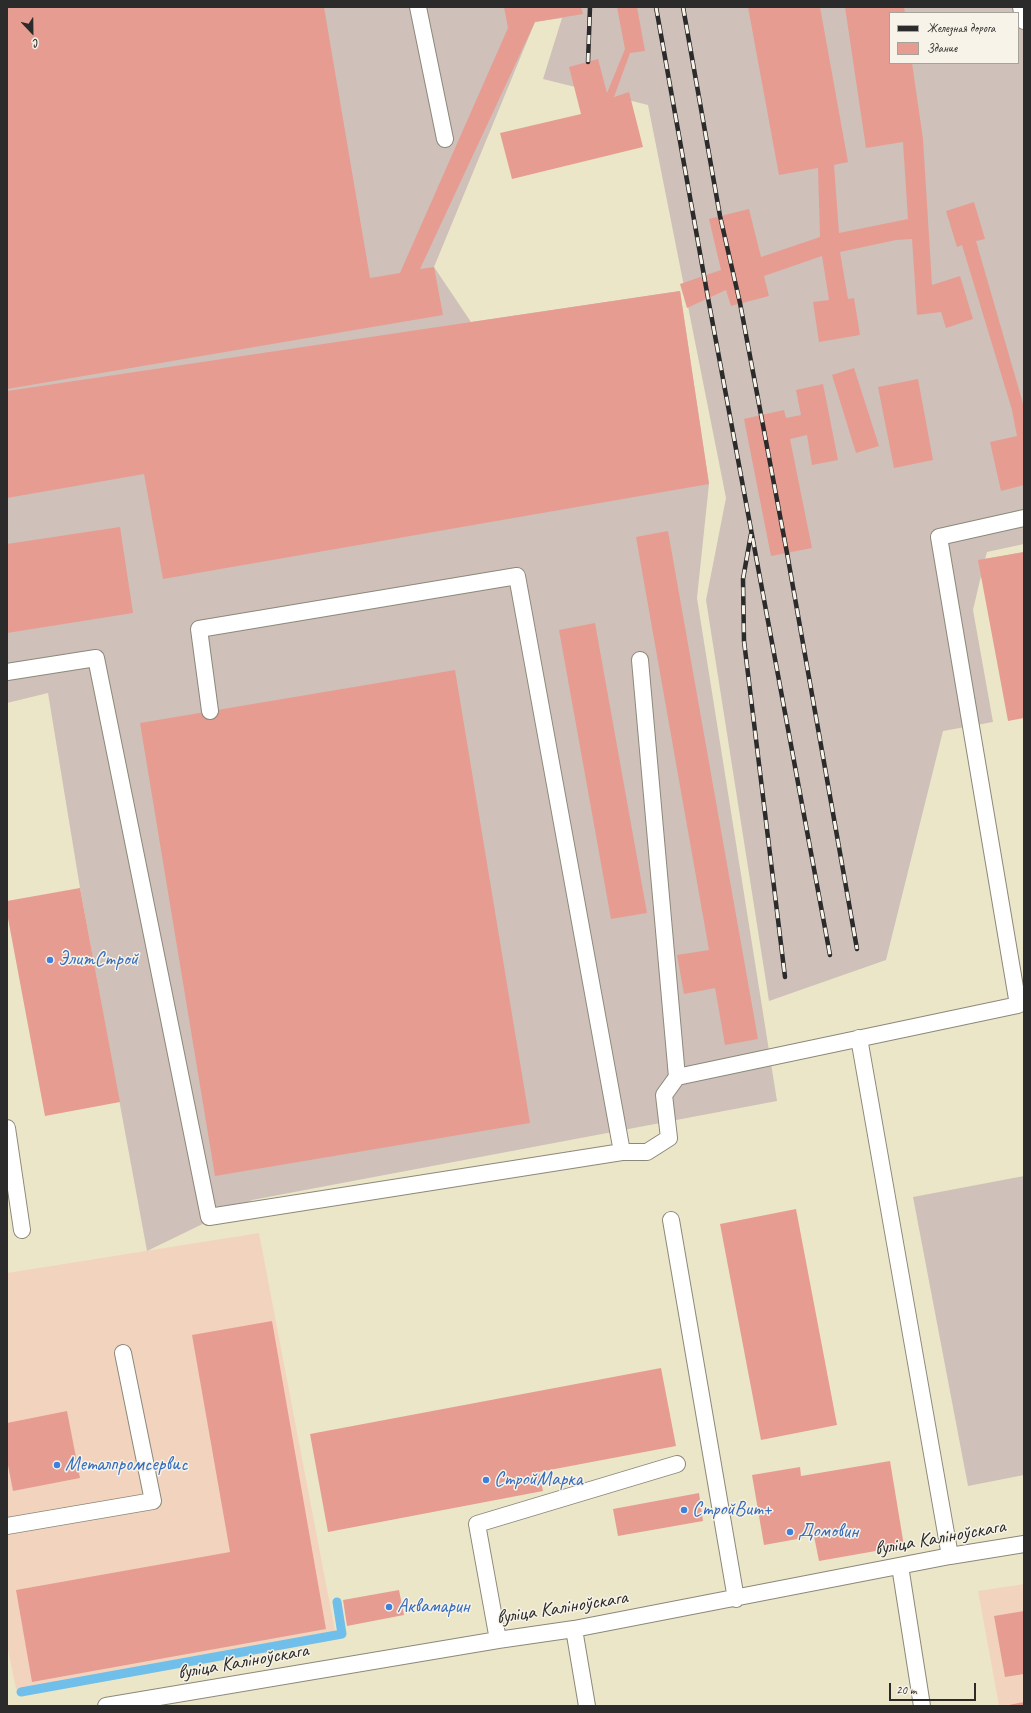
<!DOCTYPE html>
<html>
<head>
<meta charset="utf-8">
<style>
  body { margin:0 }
  #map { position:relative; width:1031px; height:1713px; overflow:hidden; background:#ece6c8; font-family:Caveat,sans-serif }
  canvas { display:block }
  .frame { position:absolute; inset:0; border:8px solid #2b2b2b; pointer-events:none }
  .legend { position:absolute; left:889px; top:12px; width:130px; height:52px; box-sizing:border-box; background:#f7f3e8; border:1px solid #a5a39c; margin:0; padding:5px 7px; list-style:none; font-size:12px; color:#2b2b2b }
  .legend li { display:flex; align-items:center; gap:8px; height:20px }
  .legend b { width:20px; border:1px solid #a5a39c }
  .north { position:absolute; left:12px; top:12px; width:40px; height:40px; -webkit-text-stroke:3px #f7f3e8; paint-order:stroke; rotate:158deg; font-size:11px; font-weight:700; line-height:16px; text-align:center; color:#2b2b2b }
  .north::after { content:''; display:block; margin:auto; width:14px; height:18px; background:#2b2b2b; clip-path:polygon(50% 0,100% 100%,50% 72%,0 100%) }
  .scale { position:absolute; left:889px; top:1683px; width:87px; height:18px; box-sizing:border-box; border:2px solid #2b2b2b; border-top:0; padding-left:5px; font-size:12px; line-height:14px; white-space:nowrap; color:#2b2b2b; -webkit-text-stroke:3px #f7f3e8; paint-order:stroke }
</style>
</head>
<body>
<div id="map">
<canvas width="1031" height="1713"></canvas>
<div class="frame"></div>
<ul class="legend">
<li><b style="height:5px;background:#2b2b2b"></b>Железная дорога</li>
<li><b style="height:11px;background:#e79c91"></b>Здание</li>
</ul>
<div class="north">С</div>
<div class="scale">20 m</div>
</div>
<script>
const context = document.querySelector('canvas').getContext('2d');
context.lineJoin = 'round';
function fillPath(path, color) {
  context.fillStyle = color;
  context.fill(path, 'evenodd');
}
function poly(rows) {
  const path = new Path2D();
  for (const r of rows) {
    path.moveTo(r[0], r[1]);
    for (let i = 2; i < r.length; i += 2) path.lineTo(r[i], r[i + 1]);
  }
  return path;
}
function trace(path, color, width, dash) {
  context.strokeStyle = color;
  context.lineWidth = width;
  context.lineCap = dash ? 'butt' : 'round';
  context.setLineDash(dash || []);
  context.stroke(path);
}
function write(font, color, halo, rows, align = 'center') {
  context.font = font + ' Caveat,sans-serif';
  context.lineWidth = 3;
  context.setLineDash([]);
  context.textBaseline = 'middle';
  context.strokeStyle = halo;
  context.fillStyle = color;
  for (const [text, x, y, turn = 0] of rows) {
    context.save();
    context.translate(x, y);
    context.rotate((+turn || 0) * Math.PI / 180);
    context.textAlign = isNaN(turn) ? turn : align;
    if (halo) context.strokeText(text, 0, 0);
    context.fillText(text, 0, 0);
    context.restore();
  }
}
fillPath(poly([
  [259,1233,335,1631,16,1689,7,1645,7,1273],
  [1024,1584,1024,1706,999,1706,978,1591]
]), '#f2d4be');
fillPath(poly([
  [7,7,1024,7,1024,544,987,552,985,559,1024,552,1024,718,981,576,973,610,993,722,943,731,886,960,769,1001,706,600,726,498,648,105,543,79,562,18,535,22,434,267,471,322,680,291,709,484,697,598,777,1101,252,1200,147,1251,80,888,48,693,7,703],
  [890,13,1018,13,1018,63,890,63],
  [1024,1176,1024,1475,968,1486,913,1197]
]), '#cfc0ba');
trace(poly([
  [21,1692,342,1634,337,1602]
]), '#6fbfea', 9);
fillPath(poly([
  [7,7,324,7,370,278,400,273,508,28,504,7,581,7,583,14,535,22,420,269,434,267,443,315,7,389],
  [617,7,637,7,645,51,630,53,614,97,629,92,643,147,512,179,500,133,581,114,569,67,598,59,607,93,625,49],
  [748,7,820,7,848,162,834,165,839,233,908,219,903,142,866,148,845,7,904,7,905,13,890,13,890,63,912,63,923,139,932,285,960,276,973,319,946,328,941,312,917,315,912,239,896,240,840,252,848,299,854,298,860,335,819,342,813,302,829,300,822,256,764,276,769,296,731,306,726,290,687,308,680,284,721,270,709,219,749,209,761,257,820,237,818,168,779,175],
  [974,202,985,239,976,241,1024,407,1024,485,1001,491,990,442,1017,436,1012,410,962,245,957,247,946,211],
  [680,291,709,484,163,579,144,474,7,498,7,391],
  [854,368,879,446,856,453,832,375],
  [918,379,933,460,894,468,878,387],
  [823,384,838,460,812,465,807,435,790,439,812,548,771,556,744,419,784,410,786,418,801,415,796,390],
  [120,527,133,613,7,633,7,544],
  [668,531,758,1039,725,1045,715,988,684,994,677,955,709,950,636,537],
  [1024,552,1024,718,1008,721,978,560],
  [595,623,647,913,611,919,559,630],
  [455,670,530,1123,215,1176,140,723],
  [80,888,120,1102,45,1116,7,913,7,901],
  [796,1209,837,1425,761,1440,720,1224],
  [272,1321,326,1629,32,1682,16,1590,230,1552,192,1335],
  [661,1368,676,1446,539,1472,543,1491,328,1532,310,1434],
  [67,1411,80,1478,13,1491,7,1460,7,1423],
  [890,1461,904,1546,819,1561,814,1536,764,1545,752,1475,800,1467,801,1476],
  [699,1493,703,1521,618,1536,613,1509],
  [399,1590,404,1615,347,1626,343,1600],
  [1024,1611,1024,1674,1005,1677,994,1616],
  [1024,1702,1024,1706,1009,1706,1009,1705]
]), '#e79c91');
const lane = poly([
  [418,7,445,139],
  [1021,7,1024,21],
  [640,660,677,1077,1018,1005,939,537,1024,518],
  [7,672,96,658,209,1217,622,1152,647,1152,669,1138,664,1095,677,1077],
  [210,711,199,629,517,576,622,1152],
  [859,1038,950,1556],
  [7,1128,22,1230],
  [671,1220,736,1599],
  [7,1526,153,1501,123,1353],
  [900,1566,922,1706],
  [574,1629,587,1706],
  [498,1640,477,1524,677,1464],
  [106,1706,498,1640,574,1629,950,1556,1024,1544]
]);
trace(lane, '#8c887a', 18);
trace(lane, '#fff', 16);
const rail = poly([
  [656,7,708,298,830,955],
  [683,7,720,216,740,303,787,553,857,949],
  [588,62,590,7],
  [751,534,743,579,744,641,785,977]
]);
trace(rail, '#2b2b2b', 4.5);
trace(rail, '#f7f3e8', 3, [9]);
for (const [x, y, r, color] of [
  [50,960,4,"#3f7fe0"],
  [57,1465,4,"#3f7fe0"],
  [486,1480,4,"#3f7fe0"],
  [684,1510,4,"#3f7fe0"],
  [790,1532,4,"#3f7fe0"],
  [389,1607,4,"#3f7fe0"]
]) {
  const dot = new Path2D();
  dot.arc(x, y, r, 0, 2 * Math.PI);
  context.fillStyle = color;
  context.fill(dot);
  trace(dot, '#f7f3e8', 1.5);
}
write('20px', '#366cbe', '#f7f3e8', [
  ["ЭлитСтрой",58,960],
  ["Металпромсервис",65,1465],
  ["СтройМарка",494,1480],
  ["СтройВит+",692,1510],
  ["Домовин",798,1532],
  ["Аквамарин",397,1607]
], 'left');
write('20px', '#2b2b2b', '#f7f3e8', [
  ["вуліца Каліноўскага",940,1538,-10],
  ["вуліца Каліноўскага",562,1608,-9],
  ["вуліца Каліноўскага",243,1662,-10]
]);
</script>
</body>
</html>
